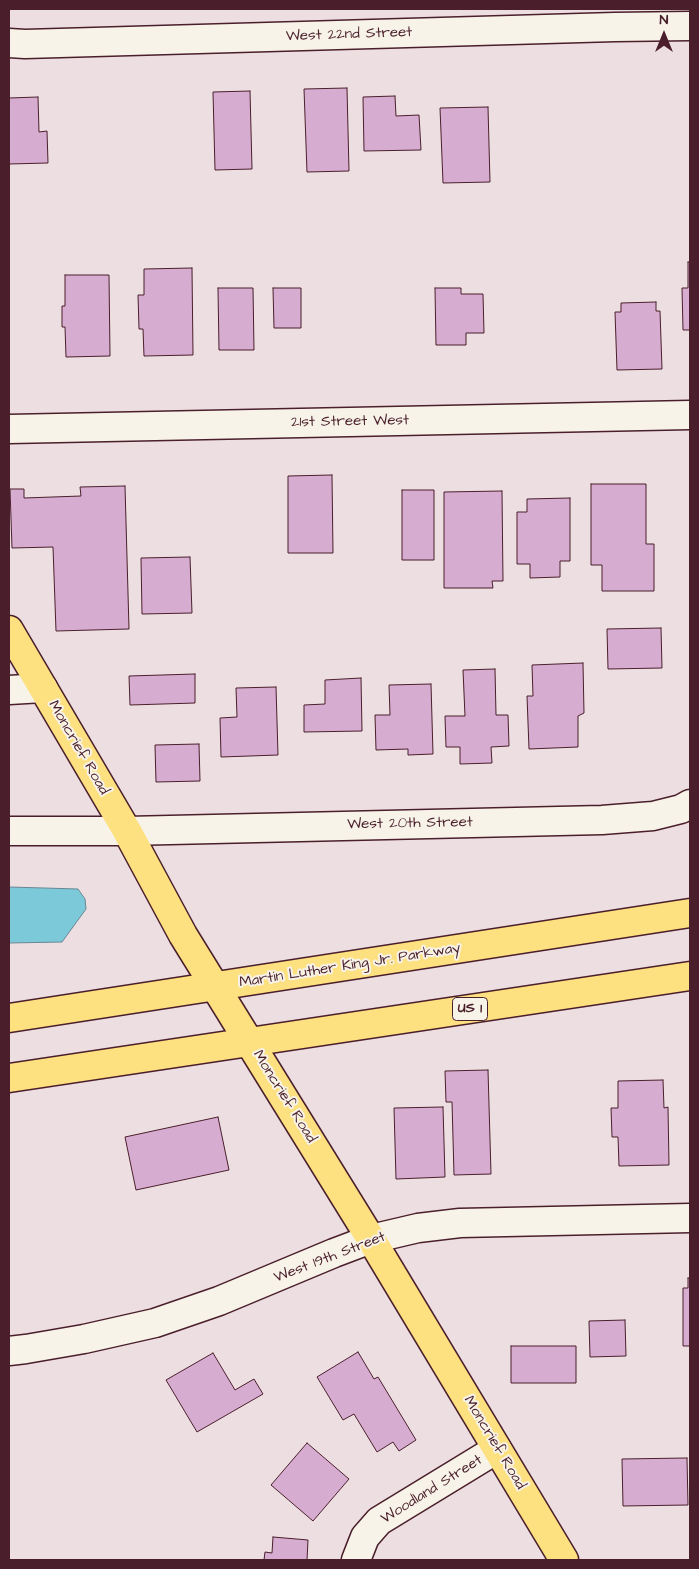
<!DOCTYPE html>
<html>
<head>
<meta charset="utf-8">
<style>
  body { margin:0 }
  #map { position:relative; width:699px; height:1569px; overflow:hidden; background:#eddee1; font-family:"Architects Daughter",sans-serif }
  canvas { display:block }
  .frame { position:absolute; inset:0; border:10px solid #4a1f2b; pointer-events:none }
  .north { position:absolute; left:639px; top:10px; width:50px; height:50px; -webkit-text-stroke:4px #f7f3e8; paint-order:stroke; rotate:0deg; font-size:14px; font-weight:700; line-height:20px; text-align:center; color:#4a1f2b }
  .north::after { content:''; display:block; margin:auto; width:18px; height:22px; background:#4a1f2b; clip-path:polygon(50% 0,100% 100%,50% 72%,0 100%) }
</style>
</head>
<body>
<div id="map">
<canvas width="699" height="1569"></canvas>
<div class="frame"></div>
<div class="north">N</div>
</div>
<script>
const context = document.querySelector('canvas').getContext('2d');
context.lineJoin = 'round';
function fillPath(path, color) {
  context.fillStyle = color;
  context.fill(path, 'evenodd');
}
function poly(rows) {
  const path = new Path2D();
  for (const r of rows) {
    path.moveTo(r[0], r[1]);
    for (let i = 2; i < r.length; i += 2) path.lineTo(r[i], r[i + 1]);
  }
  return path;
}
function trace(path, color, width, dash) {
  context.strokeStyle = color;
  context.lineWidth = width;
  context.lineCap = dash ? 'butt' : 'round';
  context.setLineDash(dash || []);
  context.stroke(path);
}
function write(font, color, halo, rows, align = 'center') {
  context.font = font + ' "Architects Daughter",sans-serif';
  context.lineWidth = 4;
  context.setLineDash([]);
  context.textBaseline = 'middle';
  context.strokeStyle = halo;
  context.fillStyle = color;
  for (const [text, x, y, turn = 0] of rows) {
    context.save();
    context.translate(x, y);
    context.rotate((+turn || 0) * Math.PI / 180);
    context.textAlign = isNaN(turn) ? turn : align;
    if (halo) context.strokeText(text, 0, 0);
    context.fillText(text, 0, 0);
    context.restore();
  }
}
const water = poly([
  [9,887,78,889,85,899,86,909,62,942,9,943,9,887]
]);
fillPath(water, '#7ccad9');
trace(water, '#688693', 1);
const building = poly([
  [347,88,349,171,307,172,304,89,347,88],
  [250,91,252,169,215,170,213,92,250,91],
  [395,96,396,116,419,115,421,150,364,151,363,97,395,96],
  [38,97,39,132,47,131,48,163,9,164,9,98,38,97],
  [488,107,490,182,443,183,440,108,488,107],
  [688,262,690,262,690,330,683,330,682,288,688,288,688,262],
  [192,268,193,355,144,356,143,329,139,329,138,295,144,295,144,269,192,268],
  [65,275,109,275,110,356,66,357,65,327,62,327,62,306,65,306,65,275],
  [218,288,253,288,254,350,219,350,218,288],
  [273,288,301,288,301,328,274,328,273,288],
  [435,288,461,288,461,294,483,294,484,333,466,333,466,345,436,345,435,288],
  [656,302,656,311,660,311,662,369,617,370,615,312,621,312,621,303,656,302],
  [332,475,333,553,288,553,288,476,332,475],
  [591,484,646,484,646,544,654,544,654,591,602,591,602,565,591,565,591,484],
  [125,486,129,629,56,631,53,547,12,548,10,489,24,489,24,498,81,496,80,487,125,486],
  [402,490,434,490,434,560,402,560,402,490],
  [502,491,503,581,492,581,493,588,444,588,444,492,502,491],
  [570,498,570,561,560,561,560,577,530,578,530,564,517,564,517,512,527,512,527,499,570,498],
  [190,557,192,613,142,614,141,558,190,557],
  [661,628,662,668,608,669,607,629,661,628],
  [583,663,584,713,578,716,578,747,529,749,527,696,533,696,532,665,583,663],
  [495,669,496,715,508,715,509,746,491,747,492,763,460,764,460,747,446,747,445,716,465,716,463,670,495,669],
  [195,674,195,703,130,705,129,676,195,674],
  [361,678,362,731,304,732,304,705,325,704,325,680,361,678],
  [431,684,433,754,408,755,408,749,376,750,375,715,390,715,389,685,431,684],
  [276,687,278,755,221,757,220,718,237,717,236,688,276,687],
  [199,744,200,781,156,782,155,745,199,744],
  [488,1070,491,1174,454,1175,452,1102,446,1102,445,1071,488,1070],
  [663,1080,664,1108,668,1107,669,1165,619,1166,618,1137,612,1137,611,1108,618,1108,618,1081,663,1080],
  [443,1107,445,1177,396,1179,394,1108,443,1107],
  [218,1117,229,1170,136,1190,125,1137,218,1117],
  [688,1278,690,1278,690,1346,683,1346,683,1288,688,1288,688,1278],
  [625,1320,626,1356,590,1357,589,1321,625,1320],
  [511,1346,576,1346,576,1383,511,1383,511,1346],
  [358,1352,374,1379,378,1377,416,1440,399,1451,393,1442,377,1452,354,1414,343,1420,317,1377,358,1352],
  [213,1353,235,1390,254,1379,263,1394,197,1432,166,1380,213,1353],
  [307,1443,349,1479,313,1521,271,1485,307,1443],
  [687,1458,688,1505,623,1506,622,1459,687,1458],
  [273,1537,308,1540,307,1560,264,1560,265,1552,272,1553,273,1537]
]);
fillPath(building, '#d6acd1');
trace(building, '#4a1f2b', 1);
const minor = poly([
  [9,43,25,44,615,27,690,26],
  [9,429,690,415],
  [9,690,43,688],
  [9,831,127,831,602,820,653,816,681,809,690,804],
  [9,1351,26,1349,84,1339,155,1323,219,1301,334,1253,371,1239,418,1228,460,1223,690,1218],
  [356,1560,365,1537,379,1521,497,1449]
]);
const major = poly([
  [9,630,127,831,183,935,371,1239,564,1560]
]);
const highway = poly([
  [9,1018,690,913],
  [9,1078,690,976]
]);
trace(minor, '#4a1f2b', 31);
trace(major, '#4a1f2b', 31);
trace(highway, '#4a1f2b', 31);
trace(minor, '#f7f3e8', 28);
trace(major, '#fde080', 28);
trace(highway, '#fde080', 28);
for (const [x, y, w] of [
  [470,1009,35]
]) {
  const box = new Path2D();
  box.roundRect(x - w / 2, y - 11.5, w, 23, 4);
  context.fillStyle = '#f7f3e8';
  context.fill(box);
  trace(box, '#4a1f2b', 1);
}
write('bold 14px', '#4a1f2b', null, [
  ["US 1",470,1009]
]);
write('15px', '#4a1f2b', '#f7f3e8', [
  ["West 22nd Street",349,35,-2],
  ["21st Street West",350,422,-1],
  ["Moncrief Road",78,748,60],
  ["West 20th Street",410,824,-1],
  ["Martin Luther King Jr. Parkway",350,966,-9],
  ["Moncrief Road",284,1097,58],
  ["West 19th Street",330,1258,-21],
  ["Moncrief Road",494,1443,59],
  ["Woodland Street",432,1490,-32]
]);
</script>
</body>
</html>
